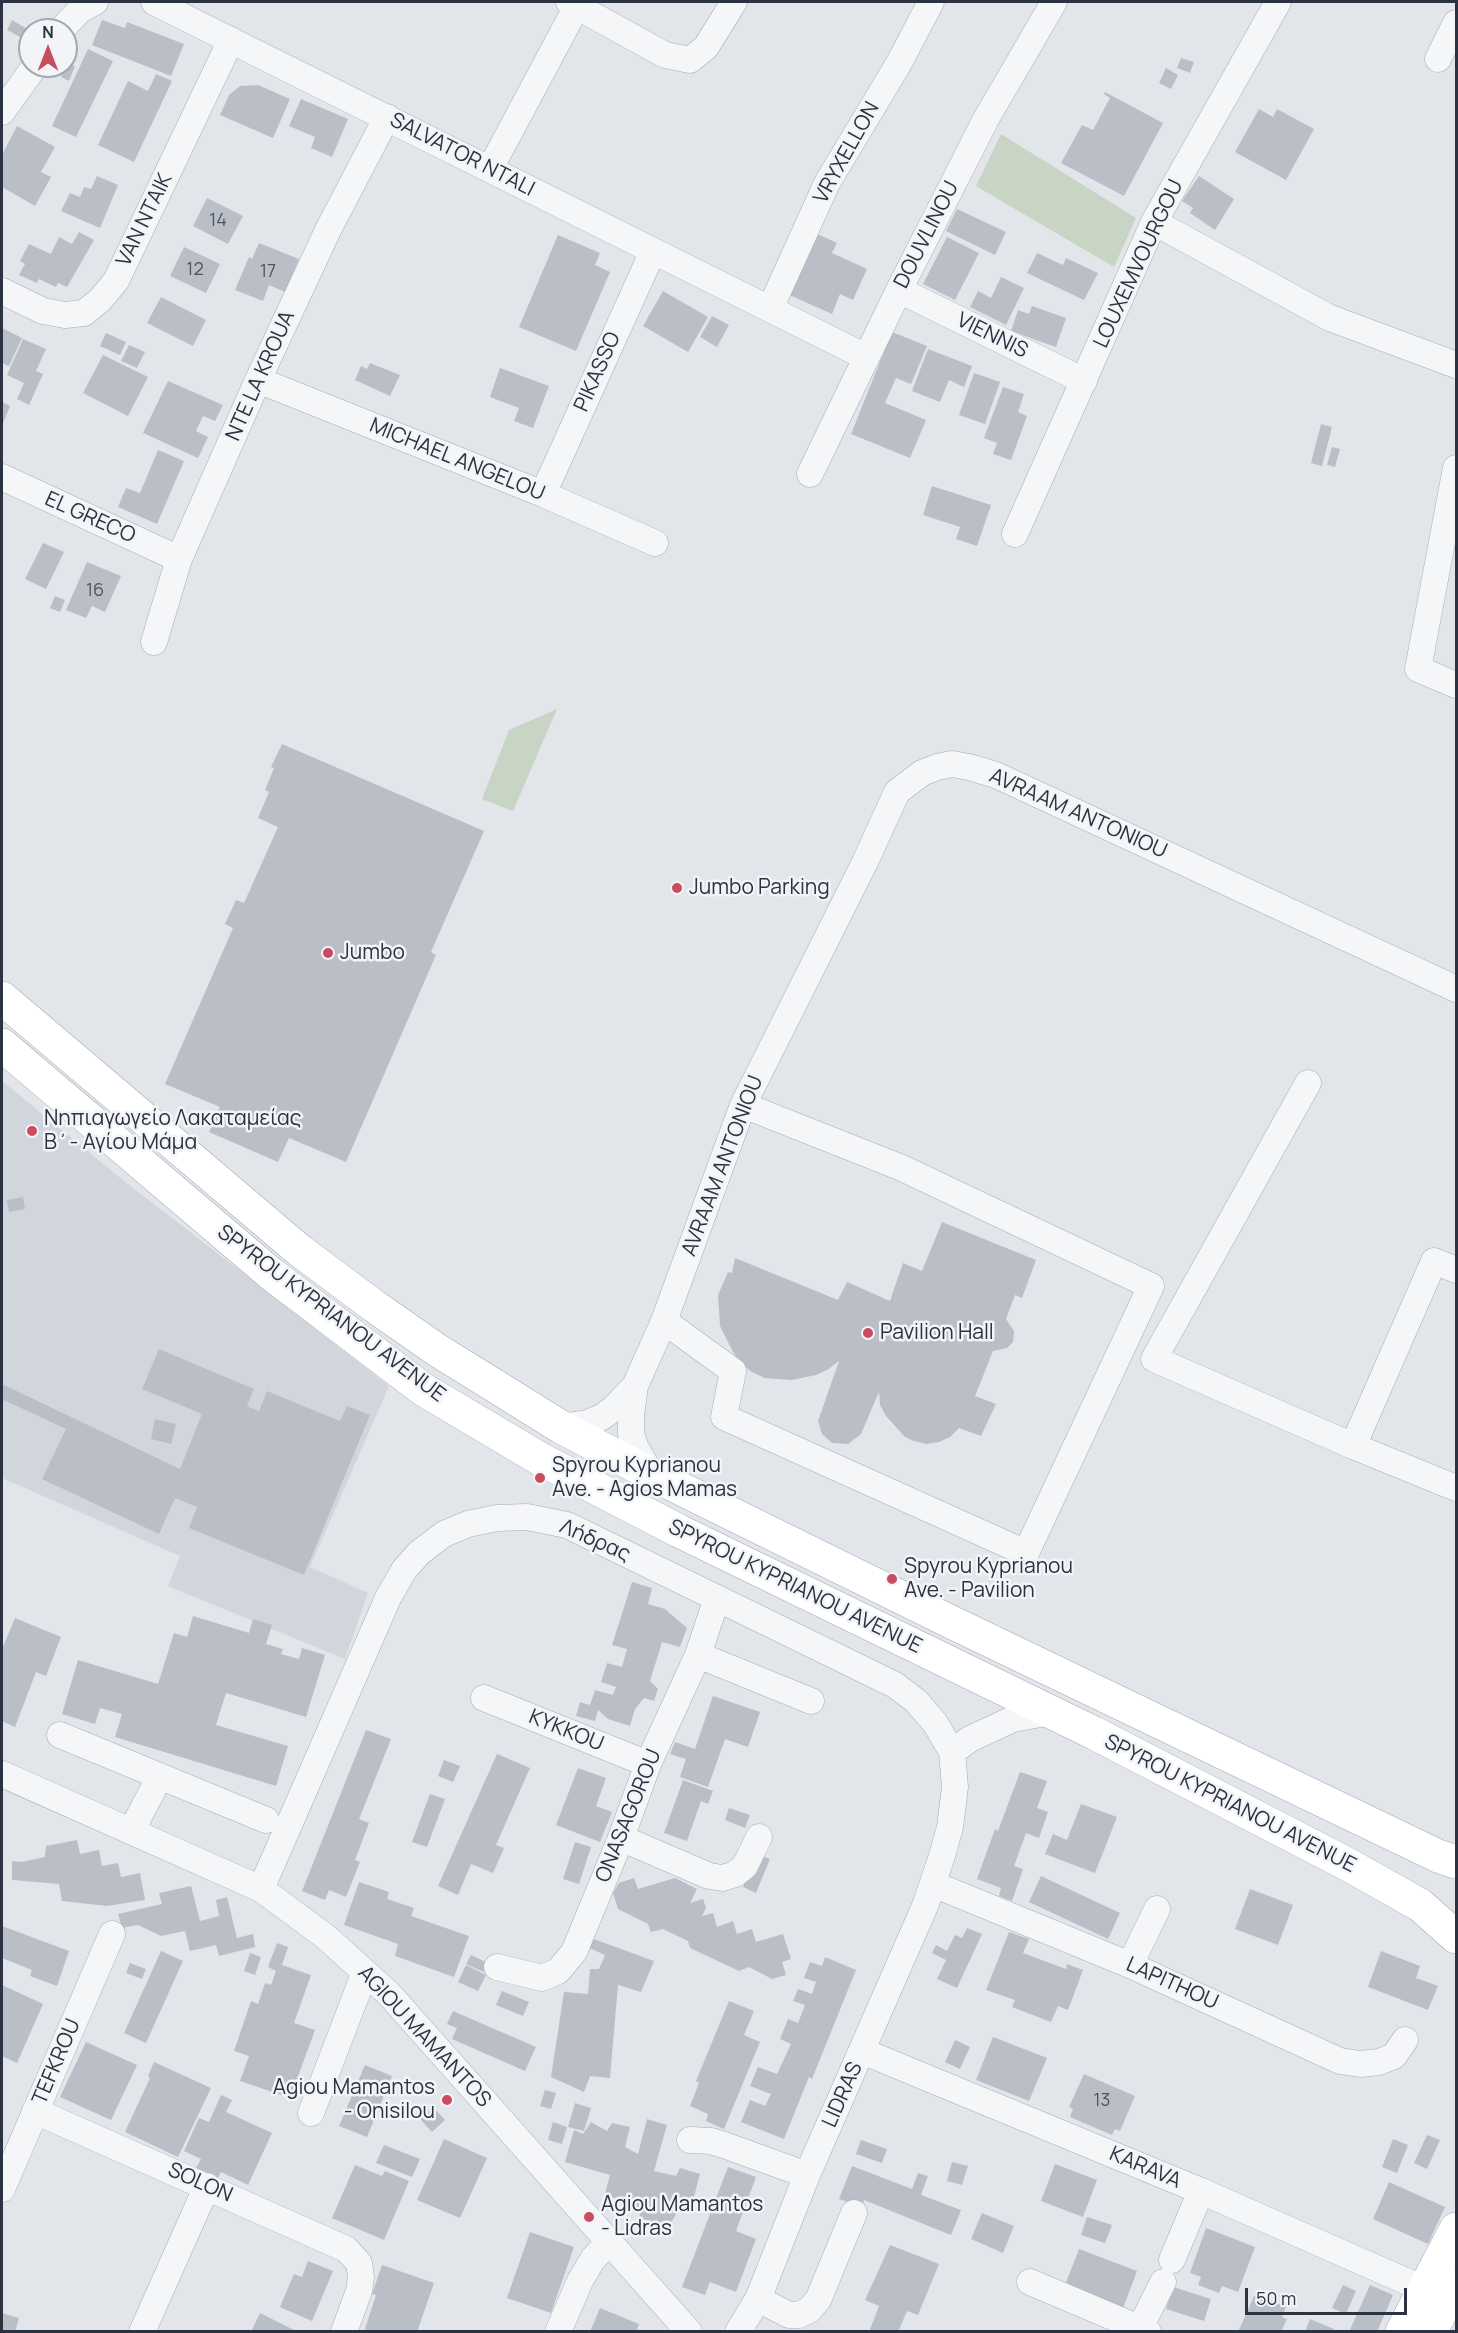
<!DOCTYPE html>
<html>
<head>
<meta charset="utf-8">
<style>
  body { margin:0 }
  #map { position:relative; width:1458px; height:2333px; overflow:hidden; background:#e2e5ea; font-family:Manrope,sans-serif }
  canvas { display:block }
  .frame { position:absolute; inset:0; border:3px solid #2b3342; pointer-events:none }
  .north { position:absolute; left:18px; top:18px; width:60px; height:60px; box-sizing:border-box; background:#f2f4f7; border:2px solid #a2a7af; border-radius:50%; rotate:0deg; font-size:16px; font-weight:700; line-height:24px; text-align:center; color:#2b3342 }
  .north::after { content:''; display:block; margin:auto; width:21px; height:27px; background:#c94d60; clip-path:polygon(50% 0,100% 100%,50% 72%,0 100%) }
  .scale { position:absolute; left:1245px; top:2288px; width:162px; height:27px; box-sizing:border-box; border:3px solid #2b3342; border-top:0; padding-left:8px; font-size:18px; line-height:21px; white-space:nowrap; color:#2b3342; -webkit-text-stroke:4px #f2f4f7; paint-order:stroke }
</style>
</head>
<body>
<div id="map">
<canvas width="1458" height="2333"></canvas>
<div class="frame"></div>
<div class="north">N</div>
<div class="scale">50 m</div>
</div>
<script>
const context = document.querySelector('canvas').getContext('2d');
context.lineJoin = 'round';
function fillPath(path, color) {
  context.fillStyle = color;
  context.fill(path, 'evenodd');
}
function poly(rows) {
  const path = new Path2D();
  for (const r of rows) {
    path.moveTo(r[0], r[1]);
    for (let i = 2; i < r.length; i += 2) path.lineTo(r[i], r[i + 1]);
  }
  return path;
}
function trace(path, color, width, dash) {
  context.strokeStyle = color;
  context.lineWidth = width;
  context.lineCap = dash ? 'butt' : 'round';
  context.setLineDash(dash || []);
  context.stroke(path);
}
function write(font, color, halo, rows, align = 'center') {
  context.font = font + ' Manrope,sans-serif';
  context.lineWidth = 5;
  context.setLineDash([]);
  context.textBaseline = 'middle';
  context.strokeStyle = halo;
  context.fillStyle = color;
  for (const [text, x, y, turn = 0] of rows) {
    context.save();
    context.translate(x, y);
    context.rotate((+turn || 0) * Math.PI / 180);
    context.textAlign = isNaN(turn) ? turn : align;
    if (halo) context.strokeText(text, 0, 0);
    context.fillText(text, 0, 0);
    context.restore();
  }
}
fillPath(poly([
  [2,1081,124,1181,389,1386,310,1567,368,1593,345,1659,168,1586,180,1556,2,1478]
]), '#d1d5dc');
fillPath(poly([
  [1001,134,1136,218,1114,267,976,186],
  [557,709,513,811,482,799,509,730]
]), '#c8d4c4');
fillPath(poly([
  [12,20,27,29,22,38,7,30],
  [102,20,125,28,127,22,184,44,171,76,92,45],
  [88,49,113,61,76,137,52,126],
  [1181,58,1194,62,1190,73,1177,68],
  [67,63,75,66,69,81,61,77],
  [1166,68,1178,75,1171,89,1159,83],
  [156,74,172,81,134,162,98,145,128,81,148,91],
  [258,85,290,99,273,138,220,115,229,95,240,86],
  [1105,92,1163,123,1124,196,1061,163,1082,125,1093,130,1110,98,1104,94],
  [301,99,348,119,332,157,311,148,315,137,289,126],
  [1259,109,1273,117,1277,109,1314,129,1286,180,1235,152],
  [17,126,55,147,41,172,51,177,35,206,2,187,2,155],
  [97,176,118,185,100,228,61,211,70,193,80,197,84,187,91,189],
  [1199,176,1234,199,1215,230,1190,213,1193,208,1182,201],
  [207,198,243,216,228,244,193,226],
  [957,209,1006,232,995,255,946,231],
  [79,232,94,240,67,287,58,283,56,287,39,279,37,283,19,275,25,264,20,261,29,244,51,254,59,237,72,244],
  [813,232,837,243,832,253,867,269,853,300,840,294,832,314,785,293],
  [558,235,600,253,595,265,610,272,576,351,519,327],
  [947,237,979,253,955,300,923,284],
  [259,243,299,259,285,292,269,285,263,301,235,290,249,257,252,259],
  [184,247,220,264,206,293,170,276],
  [1037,253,1063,265,1066,258,1098,273,1084,300,1027,273],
  [1001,277,1024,288,1006,325,970,307,978,291,991,298],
  [663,291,708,317,688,352,643,326],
  [161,297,206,320,193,346,147,323],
  [1032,306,1066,318,1056,347,1011,331,1018,310,1029,314],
  [712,316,729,325,717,347,700,337],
  [2,328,22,338,9,366,2,363],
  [892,332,927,346,911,384,896,378,885,403,926,420,910,458,851,434],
  [106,333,126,342,120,355,100,346],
  [23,339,46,349,36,371,43,374,29,405,17,399,24,383,7,375],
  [129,345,145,352,137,368,121,361],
  [928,349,972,366,964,387,949,380,940,402,912,391],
  [103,355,148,377,128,416,83,393],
  [370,363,400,375,390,396,355,380,361,366,367,369],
  [500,368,549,386,533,428,514,421,519,408,490,397],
  [974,373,1000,382,985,424,959,415],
  [168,381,223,405,215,421,203,416,196,431,208,437,198,458,143,433],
  [1003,387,1024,394,1018,412,1027,416,1011,460,993,454,997,443,984,438],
  [2,402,10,406,2,426],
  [1321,424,1332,427,1322,466,1311,463],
  [1332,447,1340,449,1335,467,1327,465],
  [158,450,184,461,157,524,118,507,126,488,140,493],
  [932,486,991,505,977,546,956,539,960,527,923,515],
  [43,543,64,552,46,589,25,579],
  [87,562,121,576,105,612,92,606,86,618,66,610],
  [55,596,65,600,60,612,50,608],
  [282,744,484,831,431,952,436,955,346,1162,289,1138,278,1162,209,1132,220,1107,165,1084,233,928,225,924,236,900,244,903,278,827,258,818,269,792,265,790,274,768,271,767],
  [23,1197,25,1209,9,1212,7,1200],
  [942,1222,1036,1260,1022,1298,1015,1295,1006,1319,1014,1331,1013,1342,1007,1348,993,1351,975,1396,996,1404,981,1436,959,1428,950,1437,939,1442,926,1444,914,1441,905,1437,886,1416,880,1405,879,1392,861,1434,848,1444,832,1443,822,1434,818,1421,839,1361,827,1370,816,1375,792,1380,765,1378,752,1372,740,1363,732,1350,720,1326,718,1295,728,1272,732,1273,735,1258,838,1300,847,1282,890,1301,903,1263,922,1271],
  [159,1349,254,1389,247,1406,259,1411,267,1391,340,1421,347,1406,370,1415,304,1575,189,1528,197,1507,175,1498,159,1534,42,1479,66,1429,4,1400,2,1407,2,1384,180,1469,202,1414,142,1389],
  [155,1419,176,1424,171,1444,151,1439],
  [632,1582,652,1588,648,1604,665,1609,687,1628,680,1647,662,1642,650,1681,658,1689,654,1701,644,1698,635,1709,630,1726,608,1719,598,1710,595,1721,576,1716,580,1702,590,1705,595,1690,613,1695,616,1687,601,1682,607,1663,622,1667,627,1649,612,1645],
  [193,1616,249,1633,253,1619,272,1625,266,1644,283,1649,281,1654,299,1659,302,1648,325,1655,306,1717,226,1693,216,1725,288,1746,276,1786,115,1737,122,1714,100,1708,95,1724,62,1714,78,1660,158,1684,174,1633,187,1637],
  [15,1618,61,1637,46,1676,36,1672,15,1727,2,1721,2,1649],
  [713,1696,760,1712,748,1747,725,1739,708,1787,680,1777,686,1759,670,1754,675,1742,695,1749],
  [366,1730,391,1739,359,1819,369,1823,355,1860,360,1862,346,1897,329,1890,325,1900,302,1891],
  [497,1754,530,1768,496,1845,504,1848,493,1873,471,1864,458,1895,438,1886],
  [444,1760,460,1766,453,1782,438,1776],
  [578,1768,606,1778,596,1806,612,1812,600,1842,556,1825],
  [1020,1772,1047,1781,1037,1808,1048,1812,1039,1838,1026,1833,1014,1866,1023,1869,1012,1901,999,1896,1001,1888,977,1879,995,1829,998,1831],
  [683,1780,713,1791,708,1804,701,1801,687,1841,664,1833],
  [430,1794,445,1799,427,1847,412,1842],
  [1081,1804,1117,1817,1095,1873,1045,1854,1053,1834,1067,1840],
  [729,1808,750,1815,745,1828,725,1820],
  [77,1840,80,1854,99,1850,102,1866,118,1863,121,1877,140,1873,145,1900,107,1906,62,1901,59,1884,12,1880,12,1861,22,1862,45,1857,46,1846],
  [575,1842,591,1847,579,1884,563,1879],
  [756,1854,770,1859,756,1893,743,1887],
  [1041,1876,1120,1913,1108,1939,1029,1902],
  [634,1878,638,1889,675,1878,697,1889,690,1903,703,1899,706,1908,702,1916,713,1913,717,1927,733,1921,737,1934,752,1929,756,1942,783,1934,791,1959,782,1962,786,1975,772,1979,749,1967,739,1971,690,1948,688,1941,663,1929,651,1932,648,1924,618,1909,613,1893,619,1883],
  [359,1882,389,1892,387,1899,414,1908,411,1916,469,1936,454,1977,395,1956,398,1944,344,1925],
  [191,1886,200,1921,219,1916,216,1900,227,1897,237,1938,253,1934,255,1947,219,1956,216,1945,190,1951,185,1931,161,1936,138,1925,122,1928,118,1914,162,1904,159,1893],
  [1250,1889,1293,1905,1278,1945,1235,1929],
  [2,1926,69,1951,57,1986,30,1976,32,1970,2,1958],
  [967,1928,982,1934,957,1988,937,1979,946,1960,932,1953,936,1945,947,1951,955,1935,962,1938],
  [1009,1932,1029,1939,1023,1953,1066,1969,1067,1964,1083,1970,1068,2010,1058,2006,1051,2022,1012,2007,1015,2000,986,1990],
  [591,1938,654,1961,641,1992,618,1985,610,2078,590,2076,584,2092,551,2077,564,1992,588,1994,590,1969,599,1969,605,1955,587,1947],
  [277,1943,288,1947,282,1965,311,1975,294,2023,315,2030,290,2098,240,2081,249,2056,234,2051,251,2001,258,2004,265,1983,271,1985,276,1971,268,1967],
  [161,1951,183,1961,146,2043,124,2033],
  [1381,1951,1420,1966,1416,1978,1438,1986,1428,2010,1368,1987],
  [250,1953,261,1957,255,1975,244,1971],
  [471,1955,490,1964,486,1973,466,1964],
  [825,1957,856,1970,812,2079,809,2077,784,2139,741,2122,750,2100,765,2106,771,2094,750,2086,758,2067,777,2074,791,2044,780,2039,788,2019,798,2023,805,2005,793,2001,798,1989,812,1994,816,1982,804,1978,810,1962,822,1966],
  [130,1963,146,1969,142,1979,126,1973],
  [466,1965,486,1975,478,1991,458,1982],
  [2,1985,43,2004,17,2063,2,2056],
  [502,1991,529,2002,523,2016,496,2005],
  [729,2001,754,2011,744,2035,760,2042,724,2129,706,2121,708,2114,690,2106,699,2083,696,2081],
  [453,2011,536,2047,525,2071,452,2039,457,2028,447,2024],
  [993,2037,1047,2058,1029,2101,976,2080],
  [955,2040,970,2047,960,2069,945,2062],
  [86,2042,137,2065,111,2120,60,2097],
  [154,2062,211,2088,178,2157,125,2132,150,2078,148,2076],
  [365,2065,392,2076,367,2137,339,2126],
  [1084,2074,1135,2096,1120,2131,1115,2129,1112,2135,1070,2117,1073,2109,1069,2107],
  [545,2090,556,2093,551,2109,540,2106],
  [221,2095,232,2100,226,2112,272,2133,248,2185,221,2172,217,2180,195,2170,201,2159,184,2151,199,2118,209,2122],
  [575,2103,591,2108,584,2131,568,2127],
  [433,2107,445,2120,432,2132,420,2119],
  [647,2119,667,2125,654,2171,676,2176,680,2168,700,2174,692,2204,680,2201,678,2211,669,2226,639,2218,641,2210,605,2194,610,2175,565,2162,574,2130,583,2134,591,2122,607,2131,612,2123,630,2127,625,2147,638,2154],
  [553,2122,567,2127,562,2144,548,2140],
  [1427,2135,1440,2140,1427,2169,1414,2163],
  [444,2139,487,2158,460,2218,417,2200],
  [1393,2139,1408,2145,1397,2173,1382,2167],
  [861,2140,887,2149,882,2163,856,2154],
  [384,2145,420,2159,412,2177,376,2163],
  [952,2162,968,2166,962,2185,947,2181],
  [1055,2164,1097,2180,1083,2217,1041,2201],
  [355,2165,382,2176,385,2171,409,2181,384,2240,332,2218],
  [852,2166,912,2189,918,2173,928,2176,921,2195,961,2210,951,2235,864,2200,862,2207,839,2199],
  [728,2167,756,2177,736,2231,756,2239,736,2292,710,2282,705,2295,682,2287],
  [1389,2182,1445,2207,1428,2244,1373,2219],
  [982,2213,1014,2226,1003,2253,971,2239],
  [1087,2217,1112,2225,1105,2243,1081,2235],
  [1206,2228,1255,2247,1238,2292,1222,2286,1219,2293,1198,2285,1201,2277,1190,2273],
  [530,2232,574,2247,551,2313,507,2298],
  [890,2245,939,2264,918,2315,907,2311,898,2332,869,2332,879,2306,865,2300],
  [1079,2249,1137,2271,1122,2311,1064,2288],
  [308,2261,333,2271,312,2321,280,2307,294,2274,302,2277],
  [382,2265,434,2283,417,2332,364,2332,376,2295,372,2294],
  [1343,2285,1356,2291,1346,2314,1332,2308],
  [1370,2285,1393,2295,1377,2332,1349,2332],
  [1173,2287,1211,2299,1204,2321,1166,2309],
  [1255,2294,1286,2307,1282,2317,1287,2319,1281,2332,1238,2332],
  [600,2308,639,2324,636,2332,590,2332],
  [2,2313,19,2318,15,2332,2,2332],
  [260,2313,298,2332,251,2332],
  [1310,2319,1334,2329,1333,2332,1305,2332]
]), '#babfc7');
const minor = poly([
  [154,2,866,357],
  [569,2,665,55,690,60,706,47,734,2],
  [61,30,80,10,95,2],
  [1438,59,1456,23],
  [2,112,35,66],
  [490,169,577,6],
  [1154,222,1330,318,1456,365],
  [899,290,1084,381],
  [2,291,43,311,65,315,84,313,100,300,116,281,231,40],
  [770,309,827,183,899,63,931,2],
  [258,380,543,494,655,543],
  [1456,468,1418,669,1456,685],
  [810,474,899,290,986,119,1054,2],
  [2,477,179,559],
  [543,494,653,251],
  [1015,534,1154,222,1278,2],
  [154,642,179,559,258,380,328,230,387,117],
  [1308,1083,1154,1359,1353,1446,1456,1488],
  [664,1321,733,1371,724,1417,1026,1553,1151,1286,902,1168,743,1105],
  [561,1427,587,1423,602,1417,613,1409,635,1386],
  [1353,1446,1434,1261,1456,1270],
  [651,1474,636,1448,631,1434,631,1415,635,1386,664,1321,743,1105,865,862,897,792,922,773,937,767,952,764,969,767,996,775,1456,989],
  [698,1655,811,1701],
  [484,1698,648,1764],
  [60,1735,266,1820],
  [952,1752,970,1739,1013,1719,1051,1712],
  [2,1774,261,1889,326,1937,389,1994,689,2332],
  [132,1830,160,1776],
  [621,1838,709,1876,723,1878,735,1874,745,1866,759,1837],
  [933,1884,1130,1965,1340,2061,1360,2064,1379,2062,1394,2056,1405,2040],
  [261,1889,388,1598,404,1570,419,1553,444,1534,468,1524,497,1518,527,1517,567,1525,895,1685,916,1701,935,1723,952,1752,955,1787,950,1827,942,1856,925,1906,807,2175,758,2299,738,2332],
  [1130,1965,1157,1909],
  [497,1967,542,1978,558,1971,574,1952,621,1838,648,1764,698,1655,717,1598],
  [862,2051,1201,2191,1426,2290],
  [35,2111,346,2249,359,2263,361,2277,359,2291,344,2332],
  [311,2113,365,1972],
  [690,2140,711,2141,724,2145,807,2175],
  [2,2189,112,1934],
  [1172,2260,1201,2191],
  [1030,2282,1148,2332],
  [758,2299,789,2315,799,2315,809,2310,818,2300,854,2213],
  [1140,2328,1163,2282],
  [142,2332,207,2186],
  [558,2332,580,2281,593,2259,610,2241]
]);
const major = poly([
  [2,998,299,1250,374,1306,437,1350,561,1427,651,1474,947,1620,1438,1856,1456,1862],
  [2,1045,270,1273,424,1390,542,1460,679,1531,1094,1733,1347,1864,1420,1905,1456,1937],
  [1402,2332,1456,2229],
  [1430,2332,1456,2284]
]);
trace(minor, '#a7acb4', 27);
trace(major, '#a2aab5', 34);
trace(minor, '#f5f6f8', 26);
trace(major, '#fff', 33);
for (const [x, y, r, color] of [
  [677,888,6,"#c94d60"],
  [328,953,6,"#c94d60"],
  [32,1131,6,"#c94d60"],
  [868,1333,6,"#c94d60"],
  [540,1478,6,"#c94d60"],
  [892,1579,6,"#c94d60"],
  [447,2100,6,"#c94d60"],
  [589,2217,6,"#c94d60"]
]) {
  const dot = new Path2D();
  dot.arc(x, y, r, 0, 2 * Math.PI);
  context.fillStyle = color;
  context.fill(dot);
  trace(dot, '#f2f4f7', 2);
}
write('18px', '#4f5663', null, [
  ["14",218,221],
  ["12",195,270],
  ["17",268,272],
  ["16",95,591],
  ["13",1102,2101]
]);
write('21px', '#2b3342', '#f2f4f7', [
  ["VRYXELLON",847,153,-61],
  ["SALVATOR NTALI",462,155,27],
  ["VAN NTAIK",145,220,-64],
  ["DOUVLINOU",927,235,-63],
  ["LOUXEMVOURGOU",1139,264,-65],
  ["VIENNIS",992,336,26],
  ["PIKASSO",598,372,-66],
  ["NTE LA KROUA",261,376,-66],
  ["MICHAEL ANGELOU",457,460,22],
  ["EL GRECO",90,518,24],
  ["AVRAAM ANTONIOU",1078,814,24],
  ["AVRAAM ANTONIOU",723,1166,-69],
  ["SPYROU KYPRIANOU AVENUE",331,1314,37],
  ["Λήδρας",595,1541,24],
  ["SPYROU KYPRIANOU AVENUE",795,1587,26],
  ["KYKKOU",566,1731,22],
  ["SPYROU KYPRIANOU AVENUE",1230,1804,27],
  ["ONASAGOROU",629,1816,-68],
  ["LAPITHOU",1172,1984,24],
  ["AGIOU MAMANTOS",424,2037,47],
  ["TEFKROU",57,2062,-67],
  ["LIDRAS",843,2095,-66],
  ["KARAVA",1145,2168,23],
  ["SOLON",200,2183,24]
]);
write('21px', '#2b3342', '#f2f4f7', [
  ["Jumbo Parking",689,888],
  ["Jumbo",340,953],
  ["Νηπιαγωγείο Λακαταμείας",44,1119],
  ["Β΄- Αγίου Μάμα",44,1143],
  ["Pavilion Hall",880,1333],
  ["Spyrou Kyprianou",552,1466],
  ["Ave. - Agios Mamas",552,1490],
  ["Spyrou Kyprianou",904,1567],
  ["Ave. - Pavilion",904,1591],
  ["Agiou Mamantos",435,2088,"right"],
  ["- Onisilou",435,2112,"right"],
  ["Agiou Mamantos",601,2205],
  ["- Lidras",601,2229]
], 'left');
</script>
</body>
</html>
